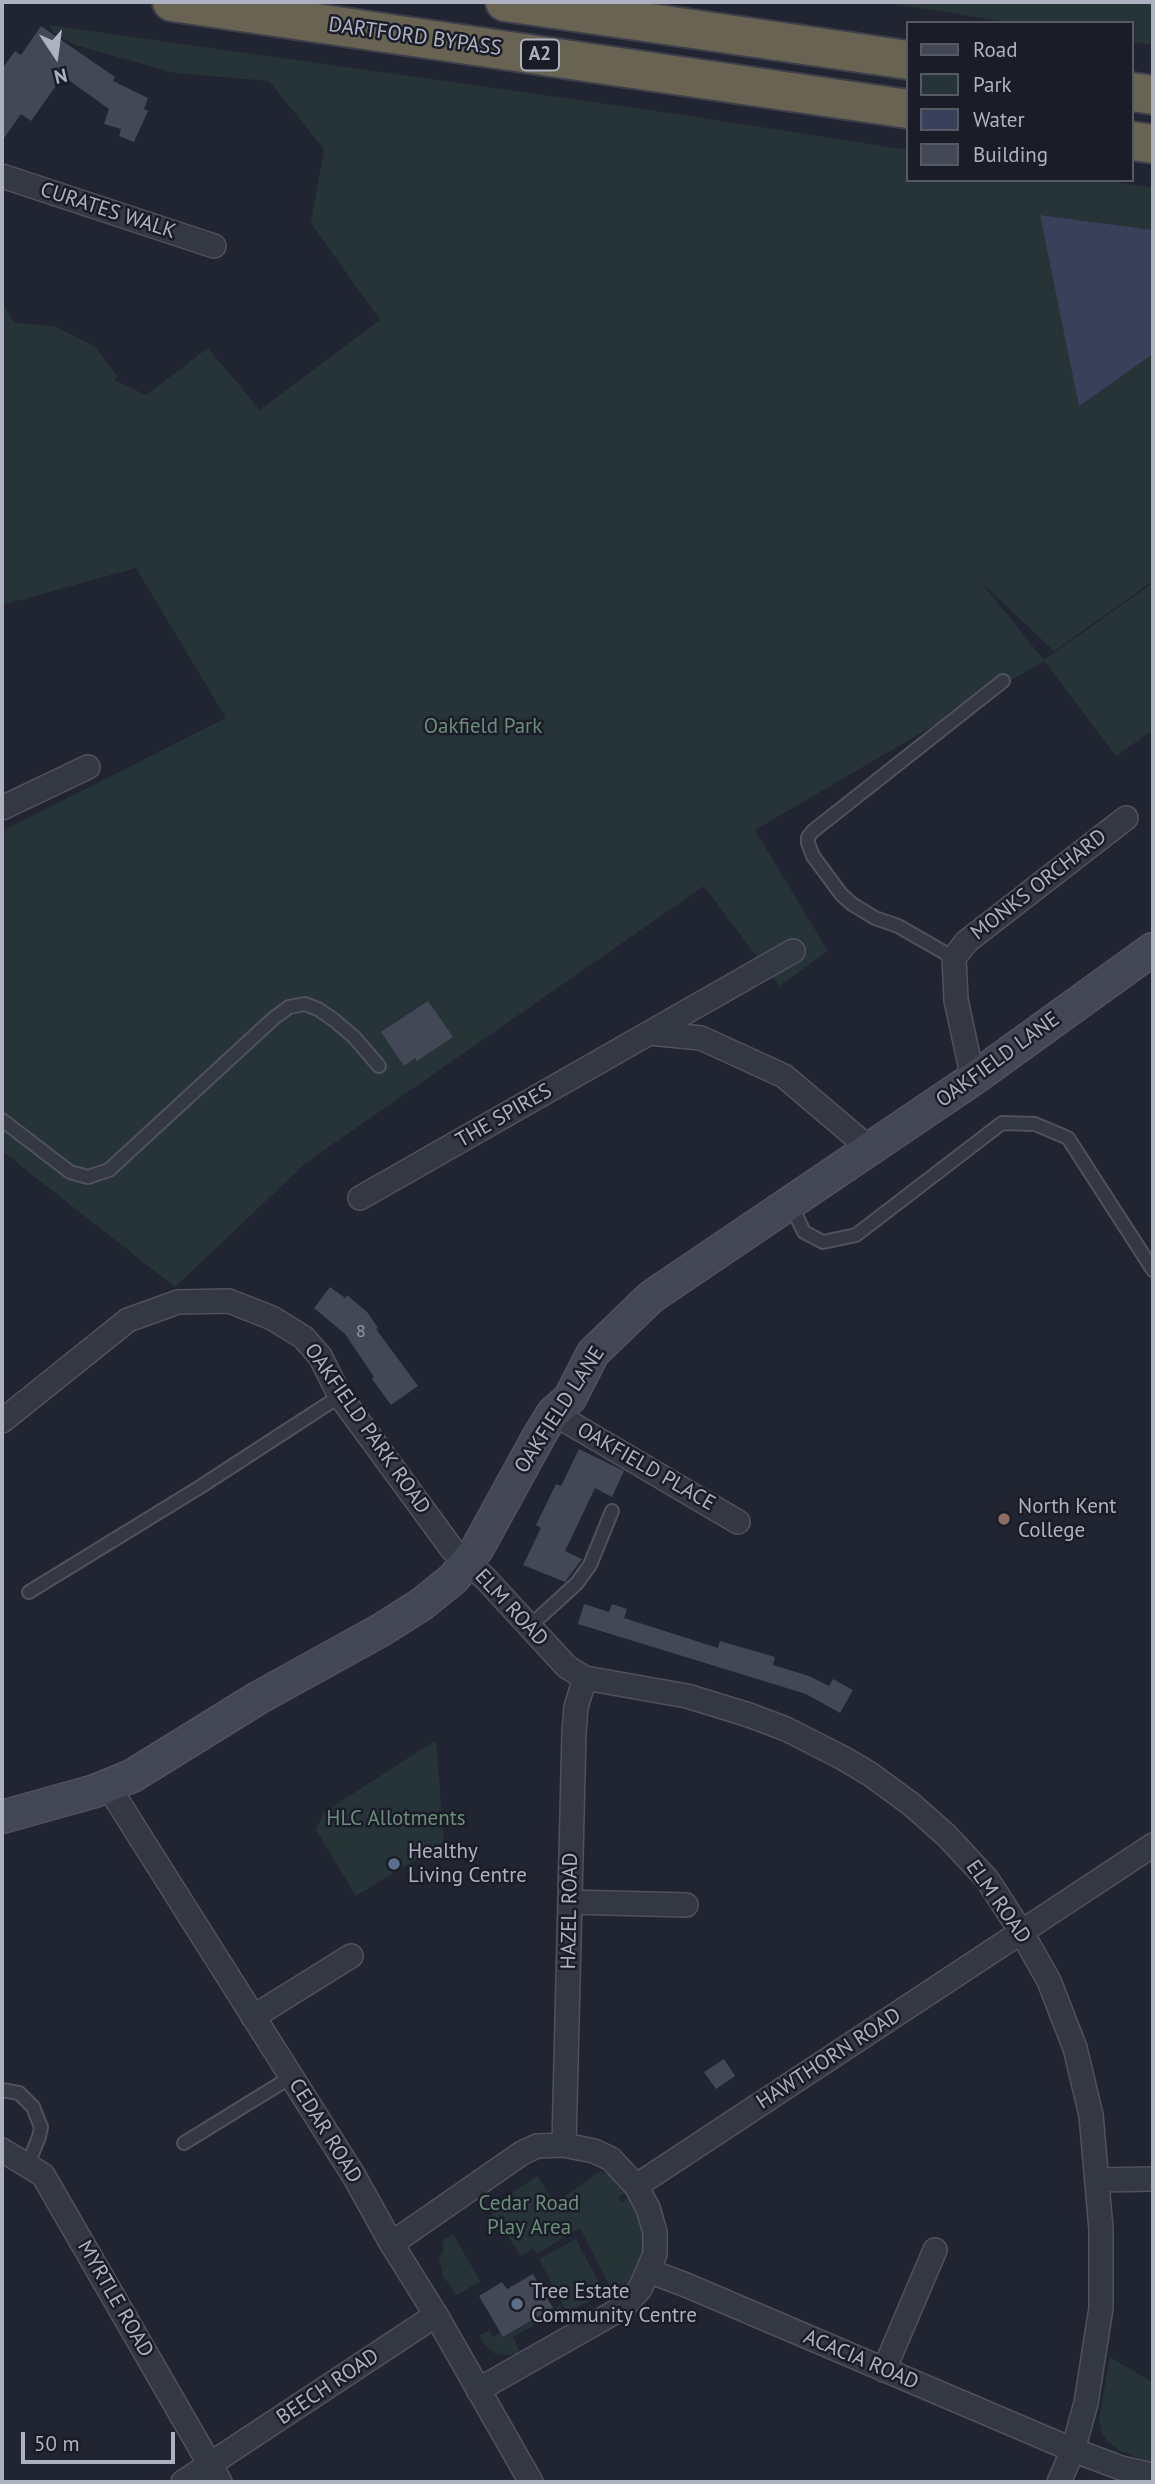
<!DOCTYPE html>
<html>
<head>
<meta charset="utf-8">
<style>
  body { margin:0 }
  #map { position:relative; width:1155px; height:2484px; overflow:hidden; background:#212532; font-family:"PT Sans",sans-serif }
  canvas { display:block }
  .frame { position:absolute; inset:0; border:4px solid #aeb2c0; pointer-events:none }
  .legend { position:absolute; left:906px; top:21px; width:228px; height:161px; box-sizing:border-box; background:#1a1d27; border:2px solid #555964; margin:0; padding:9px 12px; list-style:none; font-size:21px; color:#aeb2c0 }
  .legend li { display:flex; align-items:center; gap:14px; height:35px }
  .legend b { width:35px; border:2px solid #555964 }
  .north { position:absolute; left:21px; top:21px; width:70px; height:70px; -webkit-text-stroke:5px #1a1d27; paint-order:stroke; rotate:167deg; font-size:19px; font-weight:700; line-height:28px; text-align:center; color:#aeb2c0 }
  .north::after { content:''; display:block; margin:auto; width:24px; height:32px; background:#aeb2c0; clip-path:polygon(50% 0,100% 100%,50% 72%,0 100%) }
  .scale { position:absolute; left:21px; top:2432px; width:154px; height:32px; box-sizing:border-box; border:4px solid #aeb2c0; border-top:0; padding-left:9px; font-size:21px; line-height:24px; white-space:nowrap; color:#aeb2c0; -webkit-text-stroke:5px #1a1d27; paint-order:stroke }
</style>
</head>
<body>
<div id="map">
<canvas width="1155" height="2484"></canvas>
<div class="frame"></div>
<ul class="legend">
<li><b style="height:9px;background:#434655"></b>Road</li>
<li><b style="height:19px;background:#273437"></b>Park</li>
<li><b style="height:19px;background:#38405a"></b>Water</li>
<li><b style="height:19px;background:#434857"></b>Building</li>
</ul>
<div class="north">N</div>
<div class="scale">50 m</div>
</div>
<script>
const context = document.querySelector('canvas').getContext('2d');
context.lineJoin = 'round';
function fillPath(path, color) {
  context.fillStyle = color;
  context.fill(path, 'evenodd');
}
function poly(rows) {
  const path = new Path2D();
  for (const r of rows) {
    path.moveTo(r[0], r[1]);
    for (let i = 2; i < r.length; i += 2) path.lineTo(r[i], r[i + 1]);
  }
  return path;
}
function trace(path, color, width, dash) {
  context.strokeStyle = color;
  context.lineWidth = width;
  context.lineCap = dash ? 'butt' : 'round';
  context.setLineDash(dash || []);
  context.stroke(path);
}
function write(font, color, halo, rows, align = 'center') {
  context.font = font + ' "PT Sans",sans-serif';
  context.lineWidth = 5;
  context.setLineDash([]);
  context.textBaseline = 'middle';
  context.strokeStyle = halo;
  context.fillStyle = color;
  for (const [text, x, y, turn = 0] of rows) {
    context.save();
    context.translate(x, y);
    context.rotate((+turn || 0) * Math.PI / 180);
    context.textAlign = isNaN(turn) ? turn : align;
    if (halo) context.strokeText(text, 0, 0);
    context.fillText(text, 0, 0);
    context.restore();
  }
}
fillPath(poly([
  [882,2,1153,2,1153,45,1132,42,1132,23,1014,23],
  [49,25,677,114,908,150,908,180,1102,180,1153,188,1153,230,1041,215,1079,405,1153,354,1153,581,1054,651,981,582,1044,660,1153,583,1153,730,1116,756,1044,661,755,830,828,951,779,986,704,886,307,1162,175,1287,2,1151,2,831,226,718,136,568,2,605,2,305,4,305,14,323,54,326,94,346,118,377,114,380,146,395,208,348,260,410,380,320,311,223,324,149,269,81,175,73,75,45,54,33],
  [436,1740,444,1842,356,1896,316,1830,323,1813],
  [601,2171,615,2177,629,2191,618,2197,621,2202,632,2196,642,2223,644,2240,644,2252,636,2276,623,2293,616,2298,580,2228,537,2254,533,2248,521,2256,489,2209,537,2176,555,2203],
  [453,2234,480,2281,457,2295,443,2276,439,2259,444,2248,442,2241],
  [576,2239,604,2293,567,2313,539,2259],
  [560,2305,562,2309,513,2337,520,2352,518,2354,504,2355,494,2353,481,2341,480,2335,489,2331,493,2337,501,2333,504,2337],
  [1110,2357,1153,2383,1153,2463,1120,2451,1106,2440,1101,2430,1099,2419]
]), '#273437');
fillPath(poly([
  [1040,215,1153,230,1153,354,1079,406]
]), '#38405a');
fillPath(poly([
  [41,26,115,77,113,81,148,98,144,109,148,111,134,142,119,136,121,129,104,124,109,109,63,76,31,121,21,114,2,141,2,69,15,51,21,55],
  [428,1001,453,1037,417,1061,415,1058,404,1066,381,1032],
  [330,1287,345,1298,347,1295,367,1312,378,1328,376,1329,418,1386,391,1405,372,1379,374,1377,345,1334,314,1308],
  [579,1449,624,1471,612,1497,595,1488,565,1551,582,1559,565,1582,523,1565,541,1528,536,1525,556,1484,561,1486],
  [584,1604,609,1612,612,1604,627,1609,624,1618,718,1648,720,1641,775,1657,773,1665,809,1676,829,1686,833,1679,853,1690,840,1713,806,1694,578,1624],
  [724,2059,735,2076,716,2089,704,2072],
  [533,2274,553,2308,503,2337,479,2296,502,2282,507,2289]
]), '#434857');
const lane = poly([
  [954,958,898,926,875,918,852,904,841,894,813,856,808,843,808,837,813,831,1003,681],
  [2,1120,70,1172,88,1177,109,1170,274,1018,289,1007,305,1004,318,1009,334,1020,354,1037,379,1066],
  [790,1203,804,1232,823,1242,856,1235,1002,1123,1035,1124,1068,1138,1153,1270],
  [29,1592,200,1487,340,1396],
  [529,1627,577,1583,590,1565,612,1511],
  [2,2090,19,2093,33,2107,41,2127,39,2137,27,2166],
  [184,2143,291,2077]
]);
const street = poly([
  [2,176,214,246],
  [2,808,88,767],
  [649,1033,701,1038,784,1076,870,1149],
  [973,1079,956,1000,954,958,966,942,1126,818],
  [360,1198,793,951],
  [553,1413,738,1522],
  [2,1421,128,1320,178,1302,229,1301,272,1318,303,1337,320,1356,340,1396,452,1549,485,1578,567,1667,585,1678,687,1696,749,1715,786,1729,843,1758,870,1774,911,1804,947,1836,987,1879,1022,1933,1049,1981,1075,2048,1091,2115,1101,2229,1101,2308,1086,2403,1073,2450,1059,2482],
  [108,1786,354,2176,390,2241,436,2315,531,2482],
  [570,1902,686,1905],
  [253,2017,351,1956],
  [564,2145,574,1732,576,1707,585,1678],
  [2,2150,43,2175,220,2482],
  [1098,2180,1153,2179],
  [636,2186,1153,1845],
  [390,2241,401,2237,522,2153,537,2146,564,2145,594,2151,611,2159,636,2186,648,2208,655,2232,655,2254,640,2289,622,2308,478,2390],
  [649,2271,686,2285,1073,2450,1121,2468,1153,2475],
  [884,2370,935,2250],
  [183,2482,436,2315]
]);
const secondary = poly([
  [2,1817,95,1791,132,1776,258,1698,381,1630,422,1604,454,1578,477,1549,539,1436,553,1413,570,1398,593,1353,651,1297,973,1079,1153,949]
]);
const highway = poly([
  [172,2,908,109],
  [505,2,908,60],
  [1132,92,1153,95],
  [1132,141,1153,144]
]);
trace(lane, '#4f525e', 16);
trace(street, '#4f525e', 26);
trace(secondary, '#4f525e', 35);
trace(highway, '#3c3f4a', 42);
trace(lane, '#343843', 12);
trace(street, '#343843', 23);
trace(secondary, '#434655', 32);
trace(highway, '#686352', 38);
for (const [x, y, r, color] of [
  [1004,1519,7,"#8d6e63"],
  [394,1864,7,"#5c6f8a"],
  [517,2304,7,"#5c6f8a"]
]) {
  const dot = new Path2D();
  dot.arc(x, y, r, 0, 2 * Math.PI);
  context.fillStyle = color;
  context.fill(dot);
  trace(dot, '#1a1d27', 2.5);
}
write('18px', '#9398a6', null, [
  ["8",361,1332]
]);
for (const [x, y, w] of [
  [540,55,38]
]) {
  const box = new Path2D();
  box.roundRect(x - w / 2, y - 15.5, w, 31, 5);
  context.fillStyle = '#1a1d27';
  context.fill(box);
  trace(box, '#aeb2c0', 2);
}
write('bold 19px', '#aeb2c0', null, [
  ["A2",540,55]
]);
write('21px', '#aeb2c0', '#1a1d27', [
  ["DARTFORD BYPASS",415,37,8],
  ["CURATES WALK",108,211,18],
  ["MONKS ORCHARD",1039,885,-38],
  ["OAKFIELD LANE",998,1060,-36],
  ["THE SPIRES",504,1116,-30],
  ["OAKFIELD LANE",560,1410,-57],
  ["OAKFIELD PARK ROAD",367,1429,55],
  ["OAKFIELD PLACE",646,1467,30],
  ["ELM ROAD",511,1608,47],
  ["ELM ROAD",998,1902,55],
  ["HAZEL ROAD",570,1911,-89],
  ["HAWTHORN ROAD",829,2059,-33],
  ["CEDAR ROAD",325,2131,58],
  ["MYRTLE ROAD",115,2299,60],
  ["ACACIA ROAD",861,2360,23],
  ["BEECH ROAD",328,2387,-34]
]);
write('21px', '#698d78', '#1a1d27', [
  ["Oakfield Park",483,727],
  ["HLC Allotments",396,1819],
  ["Cedar Road",529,2204],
  ["Play Area",529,2228]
]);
write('21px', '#aeb2c0', '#1a1d27', [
  ["North Kent",1018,1507],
  ["College",1018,1531],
  ["Healthy",408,1852],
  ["Living Centre",408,1876],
  ["Tree Estate",531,2292],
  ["Community Centre",531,2316]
], 'left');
</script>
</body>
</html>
